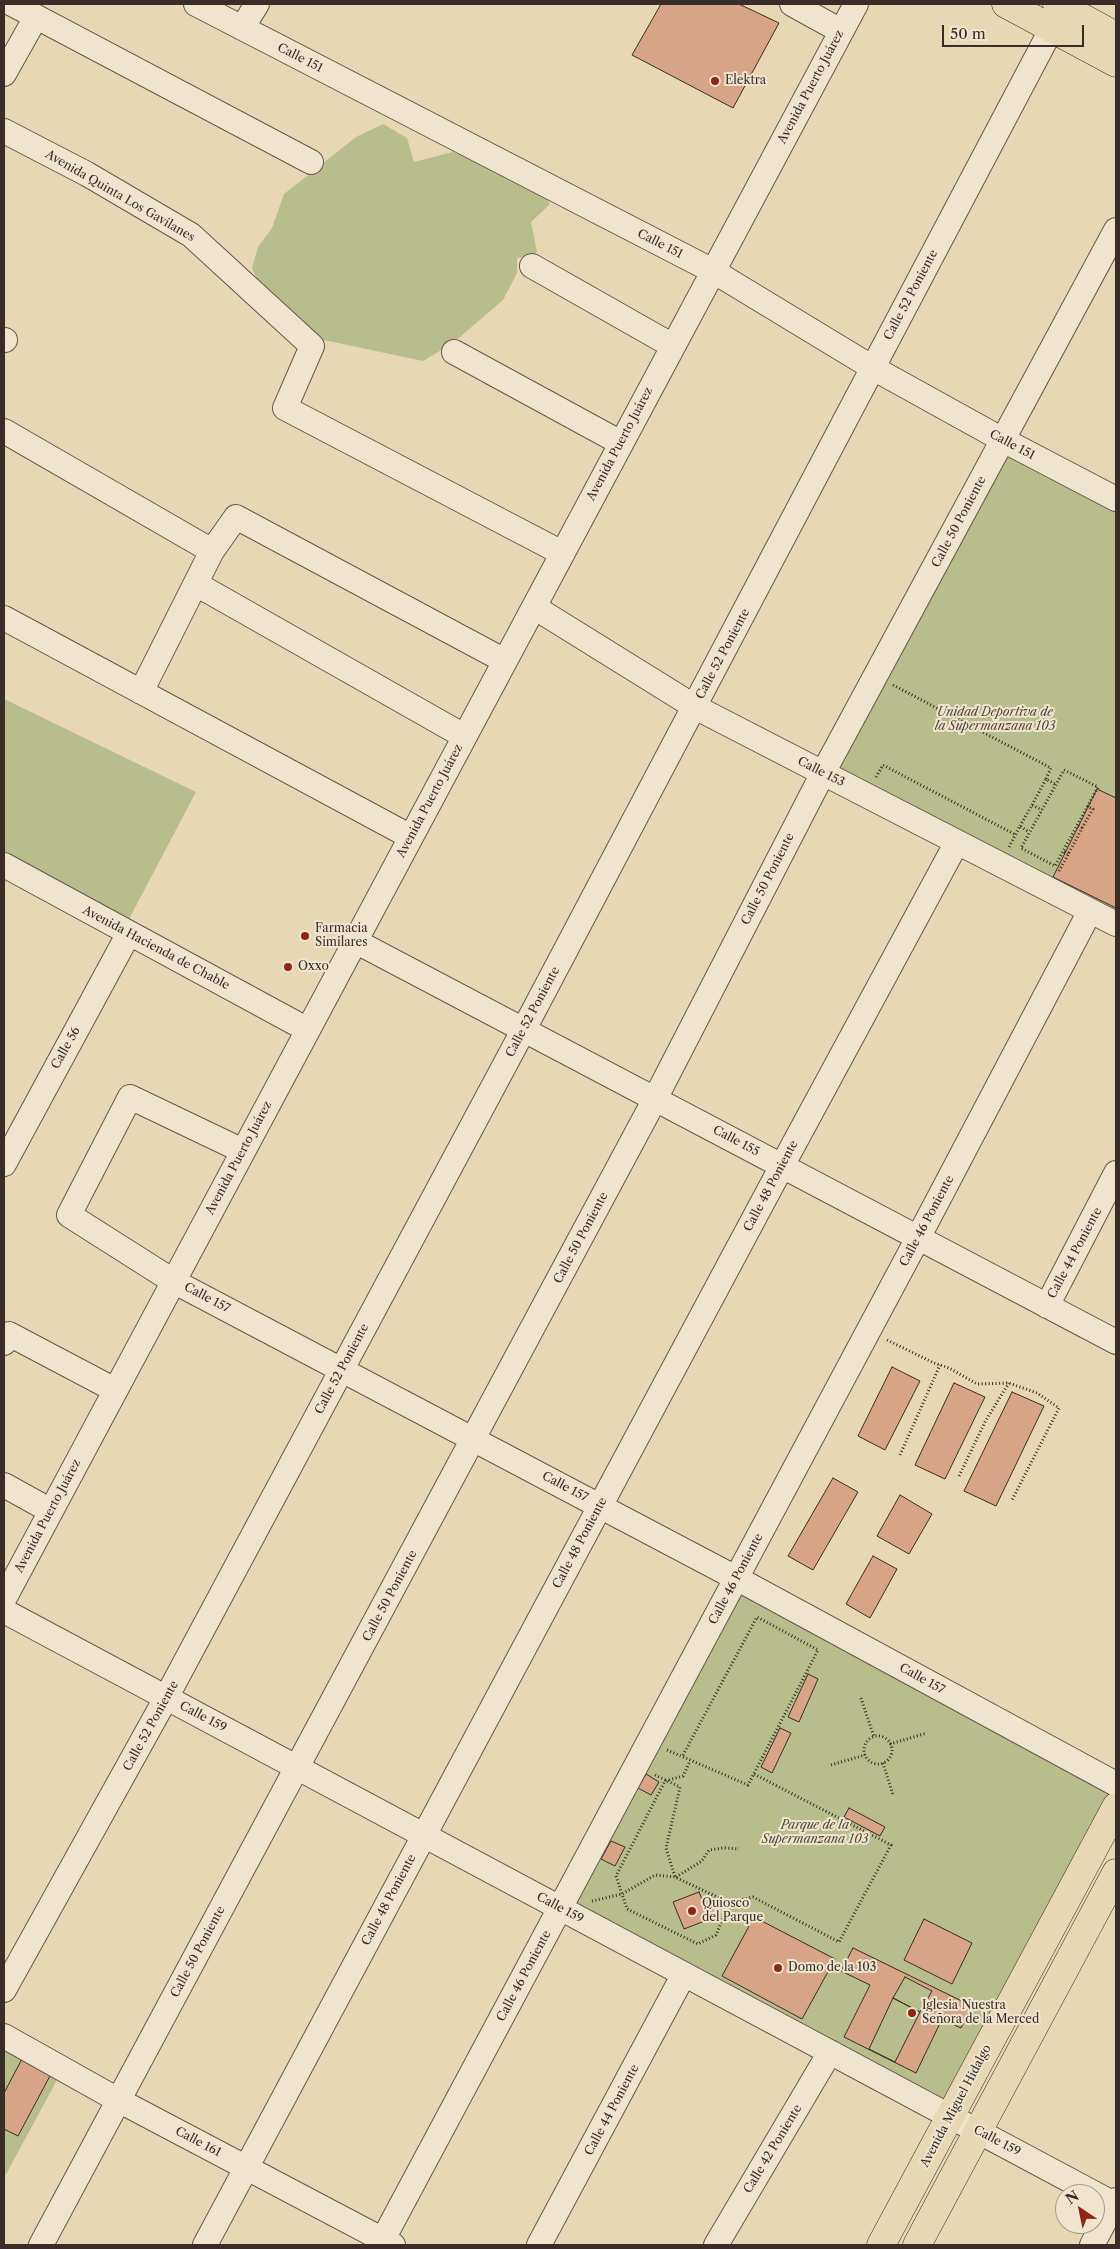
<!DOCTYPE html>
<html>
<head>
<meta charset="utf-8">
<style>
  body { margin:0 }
  #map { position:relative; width:1120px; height:2249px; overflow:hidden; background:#e7d7b5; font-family:"Libre Caslon Text",serif }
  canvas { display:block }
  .frame { position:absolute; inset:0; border:5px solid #3a2d28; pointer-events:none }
  .north { position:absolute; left:1055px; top:2184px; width:50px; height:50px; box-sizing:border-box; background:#efe5cf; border:1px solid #a79b8c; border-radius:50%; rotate:326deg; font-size:14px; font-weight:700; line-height:20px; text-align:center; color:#3a2d28 }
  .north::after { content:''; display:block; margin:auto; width:18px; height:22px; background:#8f2418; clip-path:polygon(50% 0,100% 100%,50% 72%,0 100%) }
  .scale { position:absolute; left:942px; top:25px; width:142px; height:22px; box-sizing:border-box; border:2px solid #3a2d28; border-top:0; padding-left:6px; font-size:15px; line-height:18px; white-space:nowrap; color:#3a2d28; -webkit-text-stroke:4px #efe5cf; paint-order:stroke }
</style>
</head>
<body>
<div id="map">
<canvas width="1120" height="2249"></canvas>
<div class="frame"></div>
<div class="north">N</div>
<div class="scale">50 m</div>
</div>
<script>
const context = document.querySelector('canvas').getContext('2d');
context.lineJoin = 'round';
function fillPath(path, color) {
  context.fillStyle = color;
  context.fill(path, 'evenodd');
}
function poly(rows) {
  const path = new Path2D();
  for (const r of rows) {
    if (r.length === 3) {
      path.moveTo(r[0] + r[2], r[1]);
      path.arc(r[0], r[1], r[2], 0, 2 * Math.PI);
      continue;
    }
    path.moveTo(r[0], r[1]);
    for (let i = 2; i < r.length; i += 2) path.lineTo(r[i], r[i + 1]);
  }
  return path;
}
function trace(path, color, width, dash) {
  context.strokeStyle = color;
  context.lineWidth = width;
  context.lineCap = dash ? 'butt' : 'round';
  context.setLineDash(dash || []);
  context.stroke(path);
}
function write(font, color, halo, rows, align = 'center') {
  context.font = font + ' "Libre Caslon Text",serif';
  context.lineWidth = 4;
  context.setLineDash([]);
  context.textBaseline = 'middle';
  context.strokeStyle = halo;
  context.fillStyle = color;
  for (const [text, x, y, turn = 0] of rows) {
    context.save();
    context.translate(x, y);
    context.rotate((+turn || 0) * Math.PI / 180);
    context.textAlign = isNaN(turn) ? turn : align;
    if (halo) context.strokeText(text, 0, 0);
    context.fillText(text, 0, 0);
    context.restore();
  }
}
fillPath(poly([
  [383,124,407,138,414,162,453,152,479,162,543,193,550,204,531,222,537,252,528,261,523,257,517,258,517,273,503,300,453,343,423,361,324,340,266,298,252,268,258,247,272,228,284,194,356,137],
  [1005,445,1116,504,1116,920,829,770],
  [4,699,196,792,128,921,4,855],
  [737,1580,1116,1785,950,2116,561,1908],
  [4,2036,63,2069,4,2178]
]), '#b7be8c');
const building = poly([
  [661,4,739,4,779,23,733,108,632,55,661,4],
  [1097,789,1116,798,1116,908,1053,877,1097,789],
  [892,1367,920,1381,885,1450,858,1436,892,1367],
  [954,1383,985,1397,945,1479,915,1465,954,1383],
  [1012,1392,1044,1406,996,1506,964,1491,1012,1392],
  [833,1478,858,1492,813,1570,788,1556,833,1478],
  [900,1495,932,1514,909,1554,877,1536,900,1495],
  [873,1556,897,1569,870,1618,846,1604,873,1556],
  [808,1674,818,1679,799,1722,788,1717,808,1674],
  [780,1728,791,1733,772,1773,761,1767,780,1728],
  [646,1774,659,1782,651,1795,638,1788,646,1774],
  [849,1808,885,1827,880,1836,844,1817,849,1808],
  [611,1841,625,1847,615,1866,601,1859,611,1841],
  [699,1892,710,1919,684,1929,673,1902,699,1892],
  [754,1917,835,1959,802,2019,722,1976,754,1917],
  [924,1919,972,1943,952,1984,904,1960,924,1919],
  [853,1948,972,2006,961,2028,942,2019,916,2073,844,2037,870,1985,841,1971,853,1948],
  [905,1977,932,1991,920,2012,893,1998,905,1977],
  [893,1998,920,2012,895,2062,869,2049,893,1998],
  [22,2059,51,2074,18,2136,4,2129,4,2093,22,2059]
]);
fillPath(building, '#d7a486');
trace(building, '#3a2d28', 1);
const minor = poly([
  [12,4,311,162],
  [196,4,713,271,873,368,1003,440,1116,499],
  [792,4,841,31],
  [242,28,257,4],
  [4,74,36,17],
  [4,131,87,174,191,235,312,346,285,408,562,553],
  [532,266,673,346],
  [4,340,5,340],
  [454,352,621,443],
  [4,431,212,551],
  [196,584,464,736],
  [534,607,695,707,1116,924],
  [4,618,411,837],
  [141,692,212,551,236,517,505,661],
  [4,865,308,1030],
  [355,941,1116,1342],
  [243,1151,130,1097,69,1215,173,1281,736,1578,1116,1784],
  [4,1164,129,933],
  [1047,1306,1116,1173],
  [4,1343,9,1334,115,1390],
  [4,1485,51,1511],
  [4,1599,856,4],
  [4,1611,1116,2205],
  [4,1990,166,1698,524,1029,1052,28],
  [4,2036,118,2100,393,2245],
  [41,2245,655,1099,823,773,1116,230],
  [205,2245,782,1166,957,842],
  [380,2245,918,1238,1090,911],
  [539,2245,684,1974],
  [716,2245,830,2052],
  [1092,2245,1116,2200]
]);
const major = poly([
  [1006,4,1116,63],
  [1057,4,1116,36],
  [881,2245,1116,1807],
  [917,2245,1116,1873]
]);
trace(minor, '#65584b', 26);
trace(major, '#3a2d28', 29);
trace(poly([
  [893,685,967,724],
  [963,733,967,724,1051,768,1046,779],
  [1064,770,1098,787,1055,866,1021,848,1064,770],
  [876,777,883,765,1016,835],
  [1032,805,1046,779,1055,784],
  [1020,826,1032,805,1042,810],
  [1082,828,1093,809,1087,806],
  [1009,847,1020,826,1029,832],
  [1069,853,1082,828,1077,825],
  [1059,871,1069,853,1063,851],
  [887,1340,934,1363,949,1368,977,1384,1009,1383,1037,1393,1059,1408,1012,1500],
  [900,1455,940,1365],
  [959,1476,986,1420,1009,1383],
  [861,1698,874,1737],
  [878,1750,14],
  [890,1744,927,1733],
  [667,1750,748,1785,818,1650,757,1617,682,1757],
  [883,1763,893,1795],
  [831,1765,865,1755],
  [655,1775,680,1787,666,1848,675,1877],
  [676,1877,702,1861,709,1850,724,1848,739,1849],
  [592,1901,622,1894,655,1875,675,1877,719,1898,726,1911,716,1935,698,1944,627,1909,616,1876,665,1781,683,1776,690,1761],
  [722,1904,753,1897,839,1942,891,1845,754,1774]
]), '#3a2d28', 3, [1, 2.5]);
trace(minor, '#efe5cf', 24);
trace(major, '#e7d7b5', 28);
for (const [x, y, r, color] of [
  [715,81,5,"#8f2418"],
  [305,936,5,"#8f2418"],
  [288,967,5,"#8f2418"],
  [692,1911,5,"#8f2418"],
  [778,1968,5,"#8f2418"],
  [912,2013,5,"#8f2418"]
]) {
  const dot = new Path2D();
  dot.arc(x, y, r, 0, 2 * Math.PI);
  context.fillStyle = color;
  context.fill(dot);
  trace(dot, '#efe5cf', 2);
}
write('12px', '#3a2d28', '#efe5cf', [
  ["Calle 151",300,58,27],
  ["Avenida Puerto Juárez",811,87,-62],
  ["Avenida Quinta Los Gavilanes",120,196,30],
  ["Calle 151",660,244,27],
  ["Calle 52 Poniente",911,295,-62],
  ["Avenida Puerto Juárez",620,444,-62],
  ["Calle 151",1012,445,28],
  ["Calle 50 Poniente",959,522,-62],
  ["Calle 52 Poniente",723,654,-62],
  ["Calle 153",821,772,27],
  ["Avenida Puerto Juárez",430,801,-62],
  ["Calle 50 Poniente",768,879,-63],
  ["Avenida Hacienda de Chable",156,948,28],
  ["Calle 52 Poniente",533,1012,-62],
  ["Calle 56",66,1048,-61],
  ["Calle 155",736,1141,28],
  ["Avenida Puerto Juárez",239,1158,-62],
  ["Calle 48 Poniente",771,1186,-62],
  ["Calle 46 Poniente",927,1221,-62],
  ["Calle 50 Poniente",581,1238,-62],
  ["Calle 44 Poniente",1075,1253,-62],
  ["Calle 157",207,1298,28],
  ["Calle 52 Poniente",342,1369,-62],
  ["Calle 157",565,1487,28],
  ["Avenida Puerto Juárez",48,1516,-62],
  ["Calle 48 Poniente",580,1543,-62],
  ["Calle 46 Poniente",736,1579,-62],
  ["Calle 50 Poniente",390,1596,-62],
  ["Calle 157",922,1679,29],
  ["Calle 159",203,1717,28],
  ["Calle 52 Poniente",151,1726,-61],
  ["Calle 48 Poniente",389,1900,-62],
  ["Calle 159",560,1908,28],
  ["Calle 50 Poniente",198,1952,-62],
  ["Calle 46 Poniente",524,1976,-62],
  ["Avenida Miguel Hidalgo",956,2106,-62],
  ["Calle 44 Poniente",612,2110,-62],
  ["Calle 159",997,2141,28],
  ["Calle 161",198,2142,28],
  ["Calle 42 Poniente",773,2149,-59]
]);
write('12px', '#3a2d28', '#efe5cf', [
  ["Elektra",725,81],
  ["Farmacia",315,929],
  ["Similares",315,943],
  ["Oxxo",298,967],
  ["Quiosco",702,1904],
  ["del Parque",702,1918],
  ["Domo de la 103",788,1968],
  ["Iglesia Nuestra",922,2006],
  ["Señora de la Merced",922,2020]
], 'left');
write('italic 12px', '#534a3c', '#efe5cf', [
  ["Unidad Deportiva de",995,713],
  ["la Supermanzana 103",995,727],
  ["Parque de la",815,1826],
  ["Supermanzana 103",815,1840]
]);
</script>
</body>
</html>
